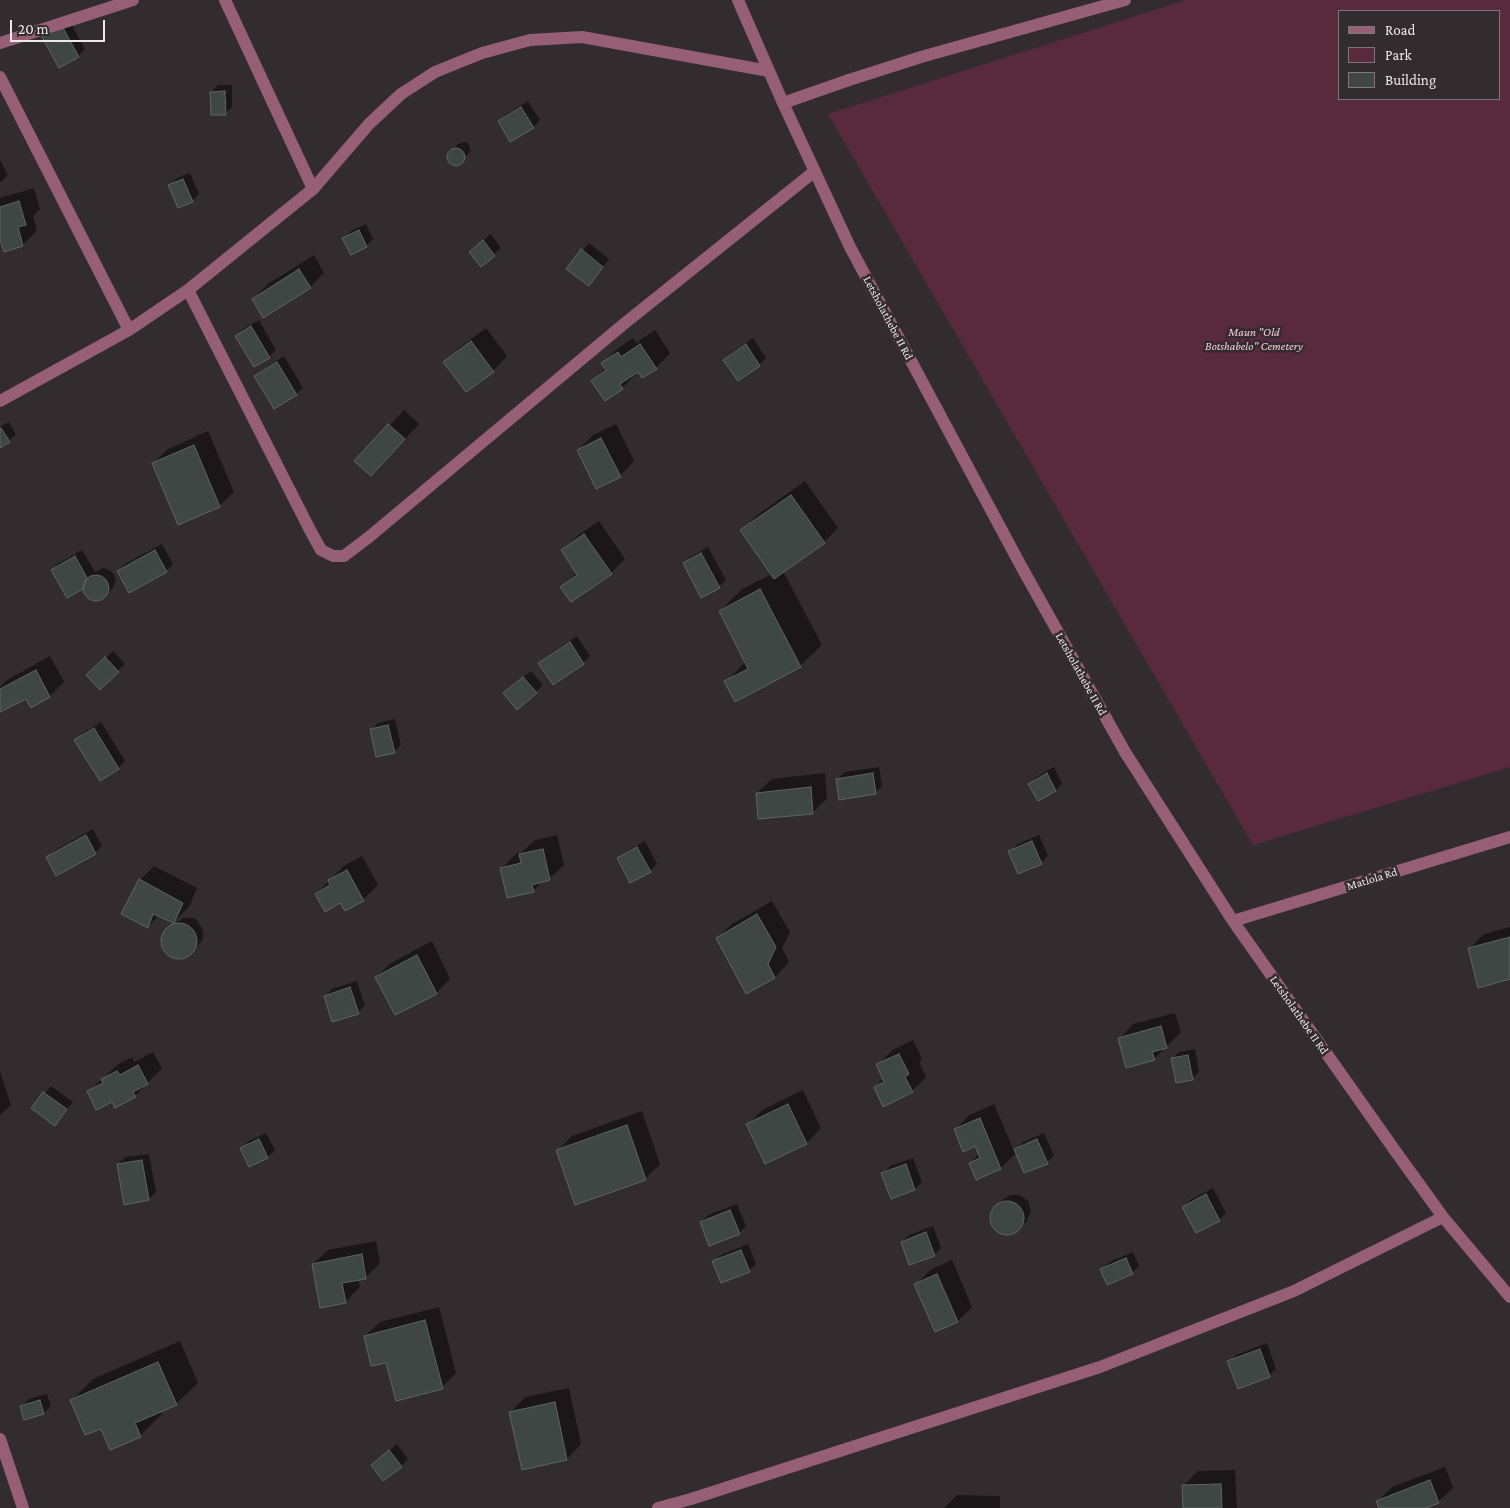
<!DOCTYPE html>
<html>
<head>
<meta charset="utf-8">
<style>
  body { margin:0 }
  #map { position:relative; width:1510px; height:1508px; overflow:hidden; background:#332c2e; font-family:"Crimson Pro",serif }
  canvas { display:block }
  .legend { position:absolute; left:1338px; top:10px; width:162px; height:90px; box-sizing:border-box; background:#332c2e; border:1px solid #7d7779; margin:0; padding:6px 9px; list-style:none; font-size:15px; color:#ede7e9 }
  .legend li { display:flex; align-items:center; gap:10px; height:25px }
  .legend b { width:25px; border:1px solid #7d7779 }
  .scale { position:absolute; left:10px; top:20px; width:95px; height:22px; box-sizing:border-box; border:2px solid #ede7e9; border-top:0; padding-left:6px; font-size:15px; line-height:18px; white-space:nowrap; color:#ede7e9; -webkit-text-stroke:4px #332c2e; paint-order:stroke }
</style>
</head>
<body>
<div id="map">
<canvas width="1510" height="1508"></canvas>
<ul class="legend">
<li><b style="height:6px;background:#975f73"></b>Road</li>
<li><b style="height:14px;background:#592a3d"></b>Park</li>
<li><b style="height:14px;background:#3f4744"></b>Building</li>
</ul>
<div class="scale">20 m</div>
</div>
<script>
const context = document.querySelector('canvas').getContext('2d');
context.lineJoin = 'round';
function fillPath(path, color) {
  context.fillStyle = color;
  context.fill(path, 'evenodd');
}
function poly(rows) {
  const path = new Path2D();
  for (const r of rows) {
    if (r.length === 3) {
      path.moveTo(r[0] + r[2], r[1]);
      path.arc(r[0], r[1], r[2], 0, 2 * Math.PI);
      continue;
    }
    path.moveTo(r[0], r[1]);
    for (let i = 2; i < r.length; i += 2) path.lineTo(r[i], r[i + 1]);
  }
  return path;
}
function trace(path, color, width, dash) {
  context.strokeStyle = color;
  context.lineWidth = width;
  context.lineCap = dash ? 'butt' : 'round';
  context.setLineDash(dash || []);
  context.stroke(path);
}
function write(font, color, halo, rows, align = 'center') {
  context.font = font + ' "Crimson Pro",serif';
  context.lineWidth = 5;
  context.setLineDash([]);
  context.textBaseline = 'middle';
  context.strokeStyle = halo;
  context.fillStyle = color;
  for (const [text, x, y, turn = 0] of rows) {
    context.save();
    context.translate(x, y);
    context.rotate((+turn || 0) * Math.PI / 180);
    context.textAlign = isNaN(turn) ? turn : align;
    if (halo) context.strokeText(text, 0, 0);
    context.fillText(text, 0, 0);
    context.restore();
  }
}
fillPath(poly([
  [1186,0,1510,0,1510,767,1253,845,828,114],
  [1339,11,1499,11,1499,99,1339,99]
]), '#592a3d');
fillPath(poly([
  [69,20,85,49,78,56,60,66,43,37,50,30],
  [218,85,232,85,232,107,226,113,211,92],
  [528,101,540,120,534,127,511,141,499,121,506,115],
  [463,142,468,143,471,150,460,163,454,164,451,163,448,157,450,152,458,144],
  [0,160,8,175,0,183],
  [190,173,199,194,192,201,170,185,177,178],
  [34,188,40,209,33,216,37,230,23,245,5,250,0,234,0,198],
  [366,224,373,239,366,246,344,238,351,231],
  [491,234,501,248,481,266,477,245],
  [589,243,609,259,589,284,568,268],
  [314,255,324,273,310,287,253,299,268,284],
  [259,320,276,350,269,357,254,366,237,336,243,329],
  [486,328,507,356,493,371,445,362,459,348],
  [655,330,670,353,656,368,639,370,636,372,637,373,622,388,605,399,592,381,605,368,603,363,617,349,633,338,636,343],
  [753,338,766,358,759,365,738,379,724,360,731,353],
  [284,356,303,388,296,394,256,376,263,370],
  [404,410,419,424,385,460,356,461],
  [9,422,16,434,9,441,0,446,0,427],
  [616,424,634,461,620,476,578,450,593,435],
  [208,431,234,492,219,506,153,463,168,449],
  [805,481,838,528,824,542,783,571,822,645,800,666,726,682,746,661,720,611,742,589,772,574,742,530,756,516],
  [599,521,625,559,611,573,562,587,577,572,562,551,577,536],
  [162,544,173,564,166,571,118,571,125,564],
  [708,547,726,580,719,587,684,564,691,557],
  [82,550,95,572,103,568,107,569,113,573,116,580,113,588,106,595,98,599,95,600,87,596,83,588,52,570,59,563],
  [577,636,590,656,583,663,540,663,547,656],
  [113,651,125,664,100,688,95,668],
  [50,656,64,682,50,696,27,697,0,708,0,687,7,680],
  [531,671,543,685,536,692,511,687],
  [395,719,401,745,394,752,371,730,378,723],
  [101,722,125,761,118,768,76,740,83,733],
  [879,767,882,786,875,793,838,779,845,772],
  [1054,767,1062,783,1056,790,1038,800,1029,784,1036,777],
  [825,773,827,798,812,813,757,793,772,779],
  [93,829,102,846,95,853,47,857,54,851],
  [557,835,564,865,549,879,543,881,533,891,502,868,516,854,522,852,535,840],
  [1039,835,1048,856,1041,863,1009,852,1016,845],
  [645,841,657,864,650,871,619,858,626,852],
  [362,856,378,885,363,900,345,910,341,902,316,894,344,866],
  [154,866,197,888,189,907,174,922,159,915,148,927,140,880],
  [772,901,790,932,782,948,789,962,775,977,747,992,717,938,732,924],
  [183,918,194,918,198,921,203,931,203,936,202,941,186,957,175,958,170,955,164,947,163,936,174,924],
  [1510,927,1510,978,1469,949,1484,934],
  [432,941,450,979,436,993,376,977,391,963],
  [357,981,365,1006,358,1012,325,996,332,989],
  [1175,1013,1181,1032,1154,1059,1119,1039,1133,1024],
  [913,1040,922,1059,919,1062,926,1077,912,1091,875,1087,884,1078,878,1065,892,1050],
  [1195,1049,1199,1072,1192,1079,1172,1059,1179,1052],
  [153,1052,162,1068,135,1096,113,1100,88,1092,117,1065,132,1057,134,1062],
  [0,1071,11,1105,0,1115],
  [51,1086,73,1102,55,1124,33,1108],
  [803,1090,821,1128,807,1143,766,1162,748,1125,762,1110],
  [994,1104,1014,1151,1023,1142,1044,1133,1054,1156,1047,1162,1017,1152,1001,1168,970,1163,979,1154,976,1145,955,1129,970,1115],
  [642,1111,660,1164,645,1179,558,1150,572,1136],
  [266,1133,275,1150,268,1157,250,1165,242,1148,249,1141],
  [149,1154,156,1192,149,1199,125,1203,118,1164,125,1157],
  [913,1158,922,1182,915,1189,892,1197,883,1173,890,1166],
  [1213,1188,1226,1213,1219,1220,1183,1207,1190,1200],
  [1010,1195,1020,1195,1028,1201,1031,1211,1026,1222,1018,1229,1014,1232,1003,1233,998,1231,992,1222,991,1217,994,1208,1002,1200],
  [737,1204,746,1226,739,1233,701,1222,708,1215],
  [933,1226,941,1248,934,1255,902,1242,909,1235],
  [376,1241,380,1263,365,1278,358,1279,360,1287,345,1302,313,1264,328,1250],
  [748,1244,756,1264,749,1271,714,1262,721,1255],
  [1133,1252,1139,1266,1132,1273,1102,1269,1109,1262],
  [952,1260,972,1307,958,1321,916,1285,930,1270],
  [439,1307,456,1373,442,1387,365,1336,380,1322],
  [180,1341,198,1383,176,1404,161,1411,162,1414,140,1436,101,1427,71,1401,93,1379],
  [1267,1343,1276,1369,1269,1376,1229,1362,1236,1355],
  [569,1388,581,1444,567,1459,511,1412,525,1397],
  [47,1394,51,1406,44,1413,25,1419,22,1406,29,1399],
  [397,1444,408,1459,401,1466,372,1465],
  [1445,1467,1453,1488,1438,1502,1422,1508,1380,1508,1378,1501,1392,1487],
  [1235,1470,1237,1508,1184,1508,1183,1486,1198,1471],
  [957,1495,1000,1496,1000,1508,944,1508]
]), '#0007');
const building = poly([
  [62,26,79,57,59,68,42,37,62,26],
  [225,91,226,115,211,115,210,92,225,91],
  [521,107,534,128,510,142,498,121,521,107],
  [456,157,9],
  [183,179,193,202,178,208,168,185,183,179],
  [19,201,26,225,18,227,23,246,4,252,0,239,0,207,19,201],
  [359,230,367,247,351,255,342,238,359,230],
  [483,240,495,256,481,267,469,252,483,240],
  [581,249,603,267,589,286,566,269,581,249],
  [299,269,311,288,263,318,252,299,299,269],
  [251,326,270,358,254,367,235,336,251,326],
  [471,341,494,372,466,392,443,362,471,341],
  [640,344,657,369,642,378,638,372,620,384,623,389,605,401,591,381,606,370,601,363,618,352,621,357,640,344],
  [746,344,760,366,738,381,723,360,746,344],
  [277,362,297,395,274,409,254,376,277,362],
  [388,424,405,439,371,476,354,461,388,424],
  [1,428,10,442,0,448,0,429,1,428],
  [601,438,621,477,596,489,577,450,601,438],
  [194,445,220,507,178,525,152,463,194,445],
  [791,495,825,543,774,579,740,530,791,495],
  [584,534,612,574,571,602,560,587,577,575,561,550,584,534],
  [155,550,167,572,129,593,117,571,155,550],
  [701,553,720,588,701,598,683,563,701,553],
  [75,556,87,578,83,589,67,598,51,570,75,556],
  [96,588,13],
  [760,589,801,667,735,702,724,681,748,669,719,611,760,589],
  [570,642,584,664,553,685,538,663,570,642],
  [105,657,119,672,100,690,86,675,105,657],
  [36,670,50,697,31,708,26,699,0,712,0,689,36,670],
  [523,677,537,693,517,710,503,693,523,677],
  [388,725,395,753,376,757,370,729,388,725],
  [94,728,119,769,100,781,74,740,94,728],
  [873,773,876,794,839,800,836,779,873,773],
  [1047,773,1056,791,1038,801,1028,784,1047,773],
  [811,787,813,814,758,819,756,793,811,787],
  [86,835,96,854,56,876,46,857,86,835],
  [1032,841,1042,864,1018,874,1008,851,1032,841],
  [637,847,651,872,630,883,617,858,637,847],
  [543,849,550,880,532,885,534,892,507,898,500,868,521,863,519,854,543,849],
  [347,870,364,901,345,911,340,903,325,912,315,894,330,885,328,880,347,870],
  [139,879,183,903,174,923,153,914,148,928,121,914,139,879],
  [757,914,776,947,768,964,775,978,746,994,716,938,757,914],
  [179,941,18],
  [1510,937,1510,979,1478,988,1468,948,1510,937],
  [417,955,437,994,395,1015,375,977,417,955],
  [350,987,359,1014,332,1022,324,996,350,987],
  [1161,1026,1167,1048,1152,1052,1155,1060,1126,1068,1118,1038,1161,1026],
  [899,1054,909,1074,905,1077,913,1092,883,1107,874,1087,884,1082,876,1064,899,1054],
  [1188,1055,1193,1080,1176,1083,1171,1058,1188,1055],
  [138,1065,148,1084,133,1092,136,1097,115,1108,112,1102,96,1110,87,1091,103,1083,101,1079,117,1071,120,1075,138,1065],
  [43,1092,67,1109,55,1126,31,1108,43,1092],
  [788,1104,807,1144,765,1164,746,1124,788,1104],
  [980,1118,1001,1169,976,1180,969,1163,980,1158,975,1146,963,1152,954,1129,980,1118],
  [627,1125,646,1180,575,1205,556,1150,627,1125],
  [259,1139,268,1158,249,1167,240,1148,259,1139],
  [1037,1139,1048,1164,1024,1173,1014,1149,1037,1139],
  [142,1160,149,1200,124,1205,117,1164,142,1160],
  [906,1164,915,1190,891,1199,881,1173,906,1164],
  [1206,1194,1220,1221,1196,1233,1182,1207,1206,1194],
  [1007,1218,17],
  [730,1210,740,1234,709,1246,700,1222,730,1210],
  [926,1232,935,1256,909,1265,901,1242,926,1232],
  [741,1250,750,1272,721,1283,712,1261,741,1250],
  [362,1254,366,1279,342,1283,346,1303,320,1308,312,1264,362,1254],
  [1126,1258,1133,1274,1107,1285,1100,1269,1126,1258],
  [937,1274,958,1322,935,1332,914,1284,937,1274],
  [425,1320,443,1389,396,1401,386,1363,371,1366,364,1336,425,1320],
  [1260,1349,1270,1377,1238,1389,1227,1361,1260,1349],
  [158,1362,177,1405,135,1423,141,1437,110,1450,101,1429,85,1435,70,1400,158,1362],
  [40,1400,44,1414,24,1420,20,1406,40,1400],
  [555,1402,567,1460,522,1470,509,1412,555,1402],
  [389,1450,402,1467,383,1481,371,1465,389,1450],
  [1430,1480,1439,1503,1426,1508,1379,1508,1376,1501,1430,1480],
  [1221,1484,1222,1508,1183,1508,1182,1485,1221,1484]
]);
fillPath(building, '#3f4744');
trace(building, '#5d6662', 1);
trace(poly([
  [225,0,313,189],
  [738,0,783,103,850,247,1021,566,1125,752,1233,921,1396,1152,1443,1217,1510,1297],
  [0,43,133,0],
  [0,77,129,330],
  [783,103,849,80,921,57,1125,0],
  [188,290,310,530,321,550,333,556,344,556,369,537,625,323,815,171],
  [0,401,129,330,188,290,313,189,369,124,401,94,435,72,482,53,530,40,582,37,769,71],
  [1233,921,1510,837],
  [0,1439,23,1508],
  [658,1508,691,1499,1100,1367,1294,1291,1443,1217]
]), '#975f73', 12);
write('12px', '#ede7e9', '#332c2e', [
  ["Letsholathebe II Rd",888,318,62],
  ["Letsholathebe II Rd",1081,674,61],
  ["Matlola Rd",1372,879,-17],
  ["Letsholathebe II Rd",1299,1015,55]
]);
write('italic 12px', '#f8c9d8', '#332c2e', [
  ["Maun \"Old",1254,332],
  ["Botshabelo\" Cemetery",1254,346]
]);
</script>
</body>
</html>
